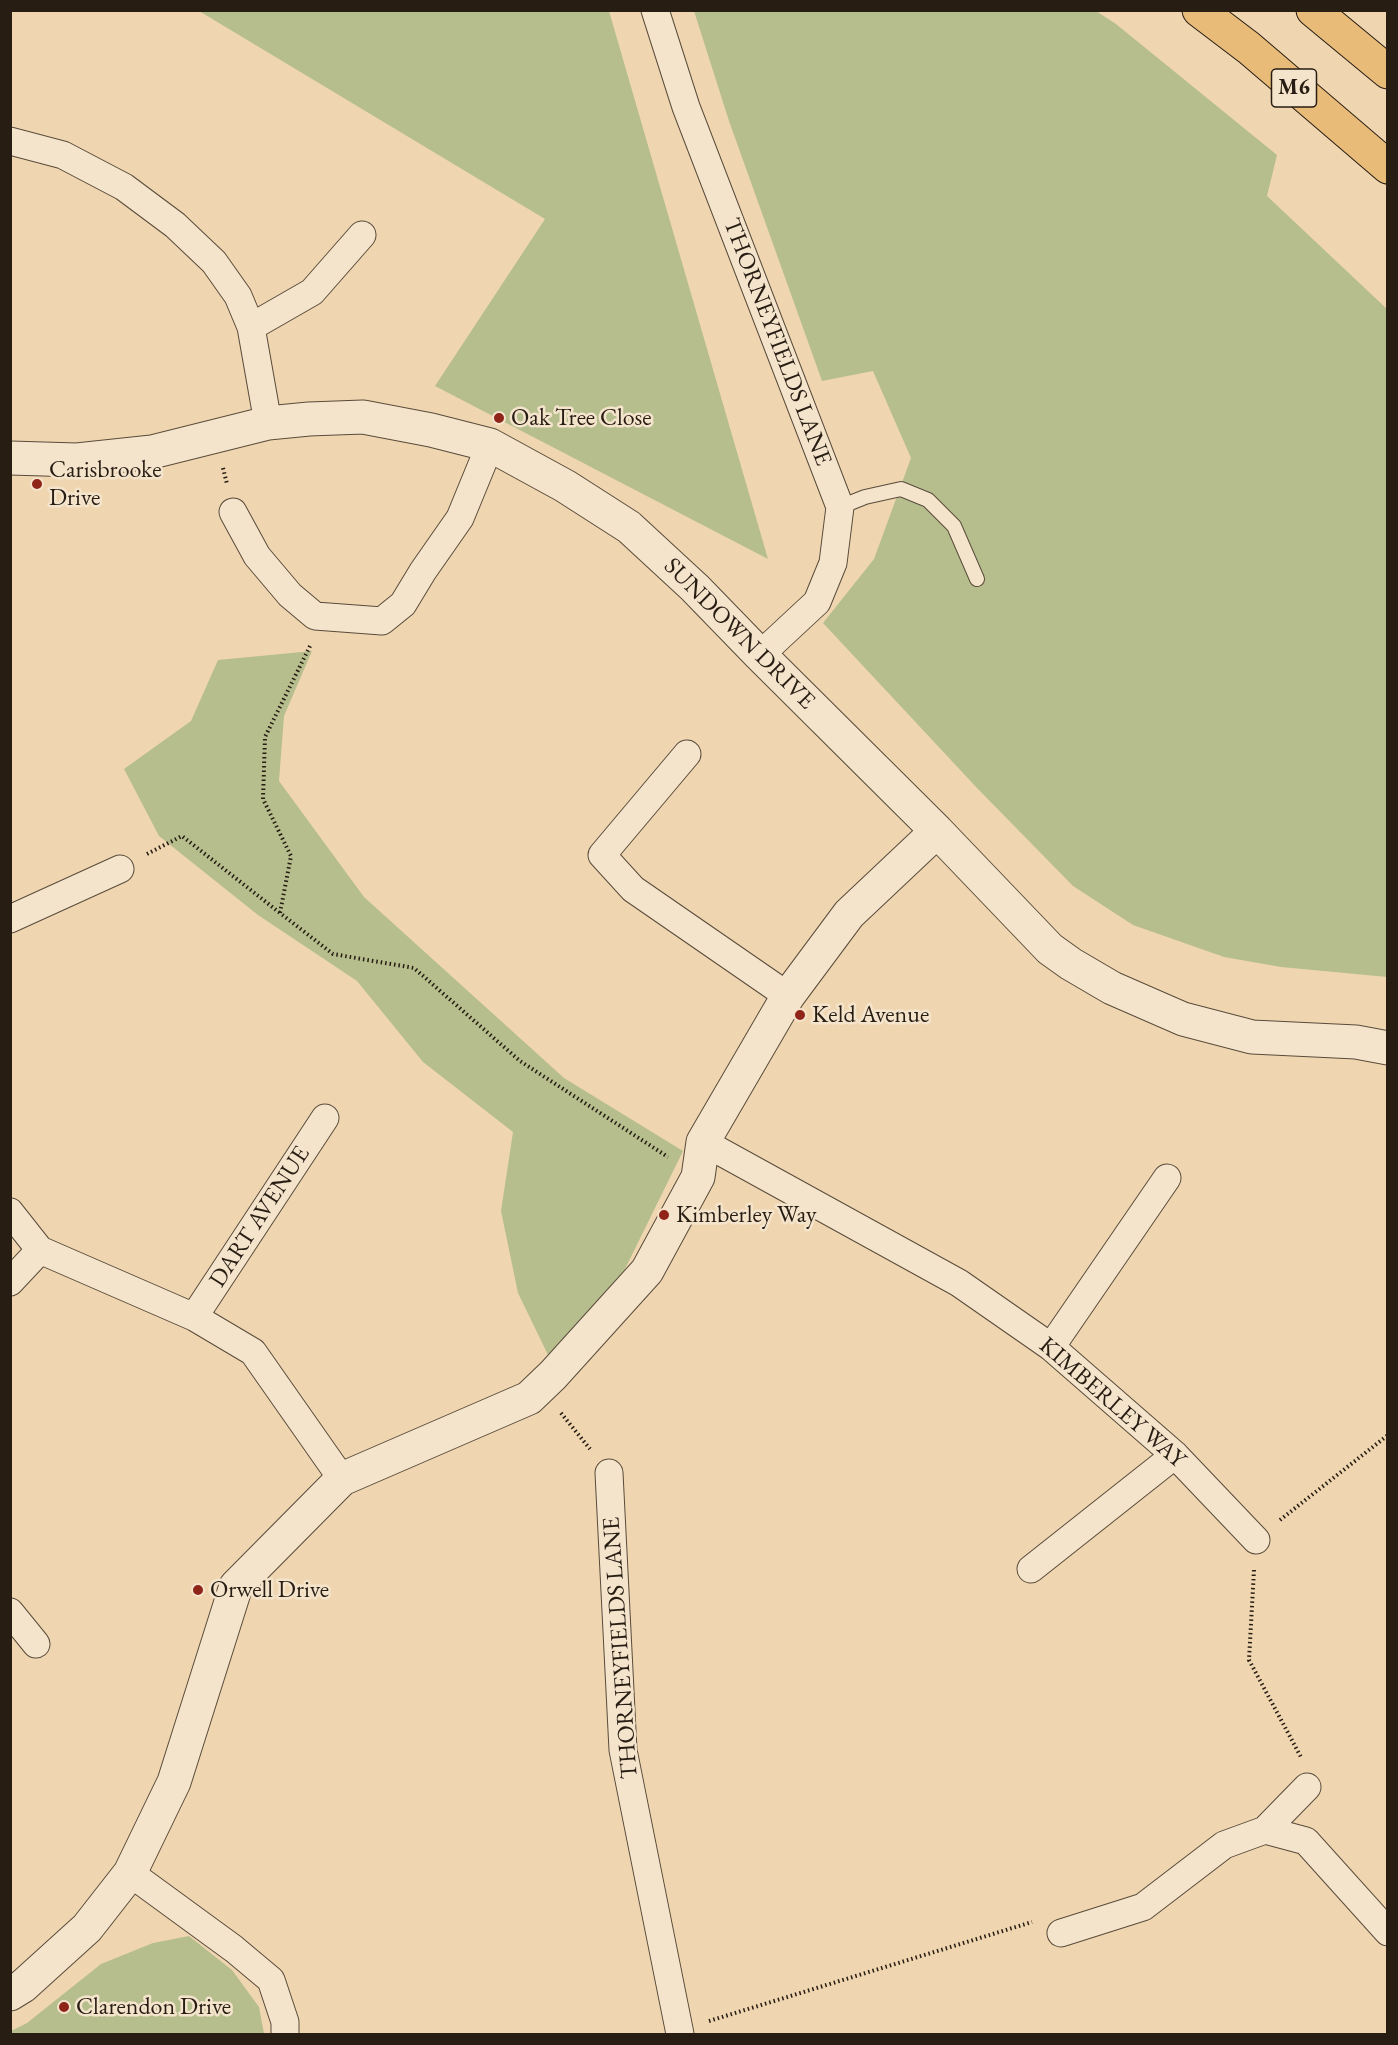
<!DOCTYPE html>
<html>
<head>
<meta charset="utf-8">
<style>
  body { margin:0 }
  #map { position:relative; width:1398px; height:2045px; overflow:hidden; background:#efd6b1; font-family:"EB Garamond",serif }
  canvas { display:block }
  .frame { position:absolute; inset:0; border:12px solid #271d13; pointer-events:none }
</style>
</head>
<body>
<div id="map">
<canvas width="1398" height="2045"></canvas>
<div class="frame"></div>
</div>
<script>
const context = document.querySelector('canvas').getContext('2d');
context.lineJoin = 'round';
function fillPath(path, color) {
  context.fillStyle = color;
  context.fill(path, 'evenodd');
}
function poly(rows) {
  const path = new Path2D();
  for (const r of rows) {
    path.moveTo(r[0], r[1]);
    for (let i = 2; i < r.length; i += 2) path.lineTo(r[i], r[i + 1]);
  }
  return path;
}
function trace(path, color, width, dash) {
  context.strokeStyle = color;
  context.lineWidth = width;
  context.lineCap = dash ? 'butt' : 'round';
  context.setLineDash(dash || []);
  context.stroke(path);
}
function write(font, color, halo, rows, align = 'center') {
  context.font = font + ' "EB Garamond",serif';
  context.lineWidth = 5;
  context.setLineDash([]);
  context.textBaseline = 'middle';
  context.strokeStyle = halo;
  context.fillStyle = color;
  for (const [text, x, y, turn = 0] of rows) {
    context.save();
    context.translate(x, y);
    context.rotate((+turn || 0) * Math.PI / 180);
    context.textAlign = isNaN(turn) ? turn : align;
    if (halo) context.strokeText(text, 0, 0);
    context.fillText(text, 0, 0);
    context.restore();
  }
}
fillPath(poly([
  [199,11,609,11,768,559,435,386,545,219],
  [694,11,1096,11,1116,24,1277,155,1267,196,1387,309,1387,977,1281,967,1224,957,1133,925,1073,886,977,788,823,623,874,559,911,458,873,371,822,381,729,121],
  [312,651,284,716,279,781,364,897,564,1078,683,1151,625,1269,549,1357,518,1293,501,1211,513,1132,423,1062,357,981,258,915,159,836,124,769,191,721,218,660],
  [189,1936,232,1970,259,2007,264,2034,11,2034,11,2031,27,2023,101,1964,153,1943]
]), '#b6be8e');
const service = poly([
  [840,507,865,497,901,489,928,500,954,526,977,579]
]);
const minor = poly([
  [655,10,686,107,840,507,833,563,817,602,760,655],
  [10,141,63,155,124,187,175,225,214,262,238,296,251,327,268,423],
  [251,327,312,292,362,235],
  [233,512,257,556,290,595,315,616,382,621,403,604,423,571,460,518,490,445],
  [687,754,602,855,633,889,788,996],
  [10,919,120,869],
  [703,1142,959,1283,1051,1347,1175,1455,1256,1540],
  [10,1212,40,1250,194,1317,253,1352,342,1479],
  [10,1282,40,1250],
  [194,1317,325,1118],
  [1051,1347,1167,1178],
  [609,1473,623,1750,680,2034],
  [1031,1569,1175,1455],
  [10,1612,36,1644],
  [1265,1830,1306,1841,1388,1932],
  [130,1873,234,1949,271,1980,285,2022,285,2034],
  [1061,1933,1143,1907,1224,1845,1265,1830,1307,1787]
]);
const tertiary = poly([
  [10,458,77,460,152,452,268,423,309,419,363,417,431,430,490,445,565,486,629,527,695,588,760,655,937,831,1050,949,1071,964,1112,988,1183,1019,1252,1037,1356,1042,1388,1048],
  [10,1994,23,1986,87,1928,130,1873,174,1782,236,1586,342,1479,529,1398,553,1375,647,1271,698,1177,703,1142,788,996,849,914,937,831]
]);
const motorway = poly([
  [1199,10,1249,48,1388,167],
  [1313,10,1388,72]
]);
trace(service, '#594b3a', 16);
trace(minor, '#594b3a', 29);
trace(tertiary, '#594b3a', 35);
trace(motorway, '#271d13', 35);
trace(poly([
  [223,468,227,484],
  [310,646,265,737,263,799,291,856,280,913,333,954,414,968,520,1061,668,1157],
  [147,854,182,836,280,913],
  [561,1413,590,1449],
  [1280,1520,1388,1435],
  [1254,1570,1249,1660,1302,1759],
  [709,2021,1032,1922]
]), '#271d13', 4, [1.5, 3]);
trace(service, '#f5e4cc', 14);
trace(minor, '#f5e4cc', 27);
trace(tertiary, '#f5e4cc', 33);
trace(motorway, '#e8bb78', 33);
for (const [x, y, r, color] of [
  [499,418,6,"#8f2418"],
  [37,484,6,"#8f2418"],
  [800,1015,6,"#8f2418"],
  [664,1215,6,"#8f2418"],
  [198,1590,6,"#8f2418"],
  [64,2007,6,"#8f2418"]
]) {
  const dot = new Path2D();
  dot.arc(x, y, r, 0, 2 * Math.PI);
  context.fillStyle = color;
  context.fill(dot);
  trace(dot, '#f5e4cc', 2);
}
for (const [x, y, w] of [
  [1294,88,45]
]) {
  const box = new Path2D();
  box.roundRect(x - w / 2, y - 19, w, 38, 4.5);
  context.fillStyle = '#f5e4cc';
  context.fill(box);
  trace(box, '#271d13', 1.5);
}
write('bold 22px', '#271d13', null, [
  ["M6",1294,88]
]);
write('24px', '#271d13', '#f5e4cc', [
  ["THORNEYFIELDS LANE",777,342,69],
  ["SUNDOWN DRIVE",739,634,45],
  ["DART AVENUE",260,1217,-57],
  ["KIMBERLEY WAY",1112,1403,41],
  ["THORNEYFIELDS LANE",621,1648,-94]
]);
write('24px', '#271d13', '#f5e4cc', [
  ["Oak Tree Close",511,418],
  ["Carisbrooke",49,470],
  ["Drive",49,498],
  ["Keld Avenue",812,1015],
  ["Kimberley Way",676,1215],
  ["Orwell Drive",210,1590],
  ["Clarendon Drive",76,2007]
], 'left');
</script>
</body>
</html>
